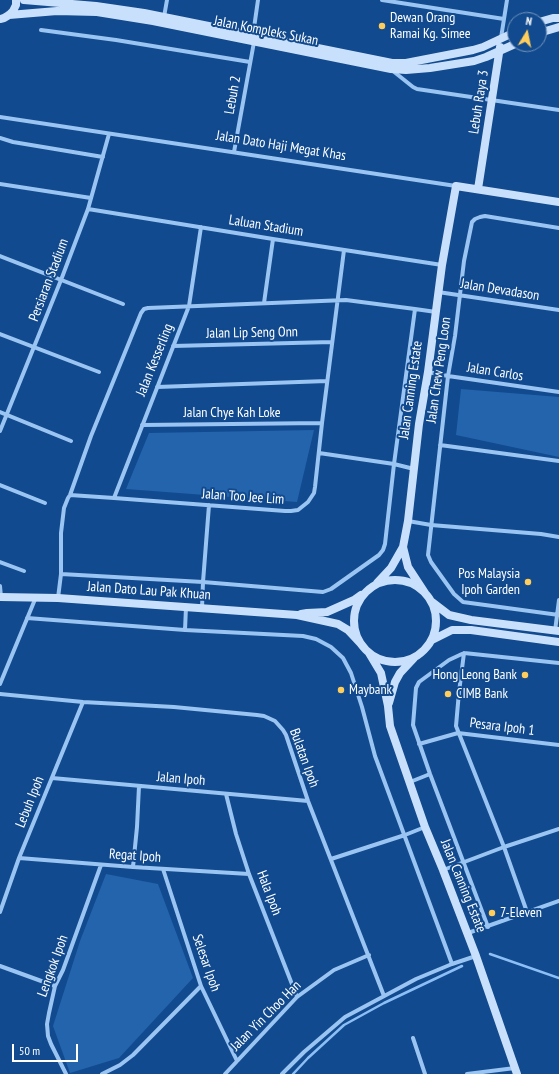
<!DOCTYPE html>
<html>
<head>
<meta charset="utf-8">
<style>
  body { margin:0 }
  #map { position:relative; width:559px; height:1074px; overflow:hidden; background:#114a8e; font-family:"PT Sans Narrow",sans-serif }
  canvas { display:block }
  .north { position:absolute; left:507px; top:12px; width:40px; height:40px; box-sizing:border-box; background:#114a8e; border:1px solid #7092bb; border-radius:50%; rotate:10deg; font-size:11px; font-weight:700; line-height:16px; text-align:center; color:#fff }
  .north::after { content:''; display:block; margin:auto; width:14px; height:18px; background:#ffcd5b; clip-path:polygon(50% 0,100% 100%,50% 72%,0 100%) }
  .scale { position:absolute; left:12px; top:1044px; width:66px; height:18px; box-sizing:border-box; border:2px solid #fff; border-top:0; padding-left:5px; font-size:12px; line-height:14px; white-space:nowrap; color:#fff; -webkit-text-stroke:3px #114a8e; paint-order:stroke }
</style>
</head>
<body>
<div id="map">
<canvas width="559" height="1074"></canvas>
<div class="north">N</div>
<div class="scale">50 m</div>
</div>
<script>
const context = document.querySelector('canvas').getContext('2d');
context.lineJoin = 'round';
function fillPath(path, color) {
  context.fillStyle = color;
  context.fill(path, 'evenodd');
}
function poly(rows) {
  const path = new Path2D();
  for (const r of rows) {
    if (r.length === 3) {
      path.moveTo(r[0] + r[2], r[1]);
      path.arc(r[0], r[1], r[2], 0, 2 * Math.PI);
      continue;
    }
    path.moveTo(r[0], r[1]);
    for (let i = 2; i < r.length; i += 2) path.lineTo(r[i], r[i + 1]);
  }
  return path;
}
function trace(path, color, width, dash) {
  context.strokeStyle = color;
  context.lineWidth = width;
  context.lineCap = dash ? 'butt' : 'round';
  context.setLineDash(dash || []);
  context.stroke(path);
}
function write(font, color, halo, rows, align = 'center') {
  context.font = font + ' "PT Sans Narrow",sans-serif';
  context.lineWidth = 4;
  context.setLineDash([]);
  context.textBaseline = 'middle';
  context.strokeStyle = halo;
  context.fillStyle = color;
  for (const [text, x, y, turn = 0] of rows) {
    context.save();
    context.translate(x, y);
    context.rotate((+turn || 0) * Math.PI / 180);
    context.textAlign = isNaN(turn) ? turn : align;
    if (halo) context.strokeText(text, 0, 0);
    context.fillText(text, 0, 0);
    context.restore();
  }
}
fillPath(poly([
  [461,389,559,397,559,457,456,435],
  [314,430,297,502,126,489,149,433],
  [106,874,158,884,193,978,119,1058,70,1073,53,1026,80,941]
]), '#2364ad');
trace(poly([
  [490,954,559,978],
  [293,1074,308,1058,344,1025,384,1003,462,966]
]), '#8cbff5', 2.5);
trace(poly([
  [382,0,504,19],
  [164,17,167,0],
  [41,30,116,40,250,62],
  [253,35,258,0],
  [501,38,507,0],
  [393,71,413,87,417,89,559,110],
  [0,117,456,186],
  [0,138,13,142,103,157],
  [234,152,254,42],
  [0,184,91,198],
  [88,209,273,239,442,265],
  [559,228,485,216,480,217,475,219,472,222,464,261,455,336,448,376,428,555,431,562,454,594,463,602,559,615],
  [0,256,123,304],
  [438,292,559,310],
  [264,303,273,239],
  [415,309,436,312],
  [0,334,99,372],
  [173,346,332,342],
  [428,372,448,376,559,392],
  [157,387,327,381],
  [0,412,71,441],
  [142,425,322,423],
  [0,431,61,280,88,209,109,134],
  [440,445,559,461],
  [319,453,394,464,414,469],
  [0,485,45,503],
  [70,495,114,498,285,511,291,511,298,510,308,502,314,493,315,487,322,423,344,250],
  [114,498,189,306,201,227],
  [408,521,431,525,541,534,559,537],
  [0,562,24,571],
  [0,586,1,597],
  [58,598,61,574,61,533,64,508,68,498,70,495,91,436,141,313,144,309,148,308,346,300,415,309,394,464,385,544,383,550,379,555,331,589,323,592,203,582,61,574],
  [202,608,203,582,209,505],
  [27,618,185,630,303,636,316,639,331,647,343,658,351,673,362,707,375,756,452,964],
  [185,630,186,607],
  [555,631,559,600],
  [464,653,459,692,456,726,504,847,527,912],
  [0,684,36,597],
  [0,694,83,702,174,707,257,715,264,716,275,721,283,730,286,735,308,801,384,996],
  [419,744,458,733,559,745],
  [52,778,308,801],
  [410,782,430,774],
  [226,794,236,834,249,874,297,997],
  [19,858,133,867,249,874],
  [331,859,405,835,425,827],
  [133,867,137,827,139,786],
  [163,869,201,986,237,1061],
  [443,870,504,847,559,829],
  [0,912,19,858,83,702],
  [488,927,430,774,413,725,416,688,419,682,449,660,464,653,559,663],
  [468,933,559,901],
  [0,966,55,986],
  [413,1038,425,1074],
  [66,1074,51,1044,48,1036,47,1024,49,1013,55,986,63,970,101,865],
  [102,1074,120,1065,133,1055,201,986],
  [225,1074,297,997,334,970,369,955],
  [282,1074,304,1052,345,1017,416,979,452,964,476,956],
  [467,1074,515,1068]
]), '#9ac4f2', 4);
trace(poly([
  [24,0,96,6,144,13,392,63,406,63,473,50,483,47,515,32],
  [9,15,57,11,97,12,153,21,391,69,406,70,430,68,474,61,486,57,515,44],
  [0,19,4,18,9,15,13,11,16,5,16,0],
  [539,22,553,18,559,18],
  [539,33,559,27],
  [478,189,500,47],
  [395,621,41],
  [377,583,391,568,403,547],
  [425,593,408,567,403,547,408,521,419,424,428,372,442,265,456,186,559,202],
  [0,597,58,598,297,615,338,624,348,630,362,645],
  [432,602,449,615,471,620,559,631],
  [301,614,307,613,327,612,354,600,361,595],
  [432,640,452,630,471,630,559,642],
  [369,653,381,673,388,706,390,726,425,827,443,870,476,956,517,1074],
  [389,703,395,682,400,673,414,658]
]), '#c9e0fc', 8);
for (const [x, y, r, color] of [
  [382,26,4,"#ffcd5b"],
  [528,582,4,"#ffcd5b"],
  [525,675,4,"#ffcd5b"],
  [341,690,4,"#ffcd5b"],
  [448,694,4,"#ffcd5b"],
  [492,913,4,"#ffcd5b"]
]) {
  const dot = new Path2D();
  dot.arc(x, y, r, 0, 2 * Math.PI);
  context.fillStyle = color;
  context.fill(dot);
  trace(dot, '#114a8e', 1.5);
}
write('14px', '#fff', '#114a8e', [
  ["Dewan Orang",390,18],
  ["Ramai Kg. Simee",390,34],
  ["Pos Malaysia",520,574,"right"],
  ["Ipoh Garden",520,590,"right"],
  ["Hong Leong Bank",517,675,"right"],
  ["Maybank",349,690],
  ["CIMB Bank",456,694],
  ["7-Eleven",500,913]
], 'left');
write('14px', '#fff', '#114a8e', [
  ["Jalan Kompleks Sukan",266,31,11],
  ["Lebuh 2",233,95,-80],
  ["Lebuh Raya 3",479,102,-81],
  ["Jalan Dato Haji Megat Khas",281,146,9],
  ["Laluan Stadium",266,226,9],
  ["Persiaran Stadium",49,280,-69],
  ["Jalan Devadason",500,290,9],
  ["Jalan Lip Seng Onn",252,333,-1],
  ["Jalan Kesserling",155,360,-68],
  ["Jalan Chew Peng Loon",439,370,-82],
  ["Jalan Carlos",495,372,9],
  ["Jalan Canning Estate",411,390,-82],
  ["Jalan Chye Kah Loke",232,413],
  ["Jalan Too Jee Lim",243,497,4],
  ["Jalan Dato Lau Pak Khuan",149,591,4],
  ["Pesara Ipoh 1",502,727,7],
  ["Bulatan Ipoh",304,758,70],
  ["Jalan Ipoh",181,779,5],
  ["Lebuh Ipoh",30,802,-68],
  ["Regat Ipoh",135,856,4],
  ["Jalan Canning Estate",463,886,68],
  ["Hala Ipoh",269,893,69],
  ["Selesar Ipoh",206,963,71],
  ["Lengkok Ipoh",53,966,-70],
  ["Jalan Yin Choo Han",266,1016,-45]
]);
</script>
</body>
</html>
